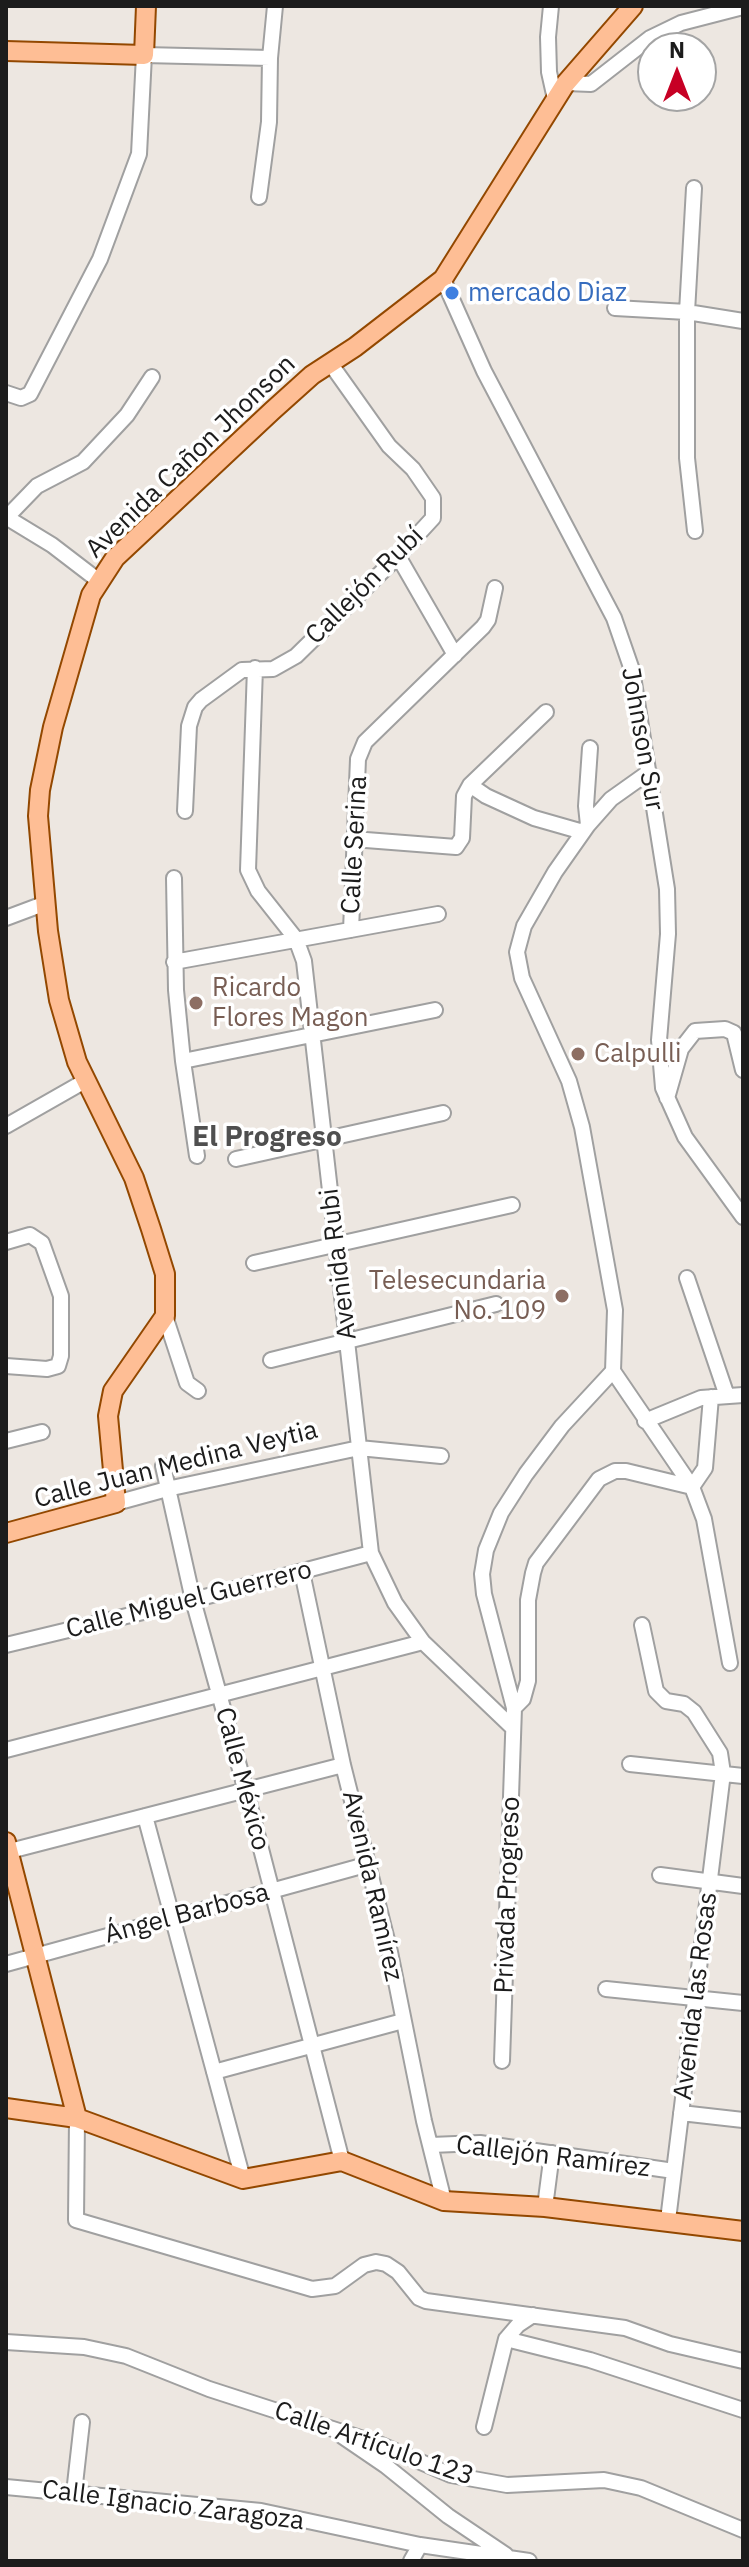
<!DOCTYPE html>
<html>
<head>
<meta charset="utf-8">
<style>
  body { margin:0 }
  #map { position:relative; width:749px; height:2567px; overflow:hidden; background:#ede7e1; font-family:"IBM Plex Sans",sans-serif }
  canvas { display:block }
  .frame { position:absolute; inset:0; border:8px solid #1c1c1c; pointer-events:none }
  .north { position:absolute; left:637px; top:32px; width:80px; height:80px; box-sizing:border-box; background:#fff; border:2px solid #a4a4a4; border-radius:50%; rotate:0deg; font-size:22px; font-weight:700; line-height:32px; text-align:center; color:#1c1c1c }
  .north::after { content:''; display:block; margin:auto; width:28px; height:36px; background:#c70024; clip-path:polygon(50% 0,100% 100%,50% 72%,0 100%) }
</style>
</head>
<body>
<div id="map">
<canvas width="749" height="2567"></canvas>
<div class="frame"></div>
<div class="north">N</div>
</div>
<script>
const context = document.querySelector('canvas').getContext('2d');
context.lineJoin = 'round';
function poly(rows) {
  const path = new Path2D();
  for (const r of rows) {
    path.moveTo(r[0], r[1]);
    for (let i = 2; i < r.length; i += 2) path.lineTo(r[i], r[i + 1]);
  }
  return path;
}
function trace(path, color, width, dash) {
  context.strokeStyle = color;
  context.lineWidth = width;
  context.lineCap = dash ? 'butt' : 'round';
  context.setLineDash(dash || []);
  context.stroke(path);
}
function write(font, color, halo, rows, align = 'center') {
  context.font = font + ' "IBM Plex Sans",sans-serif';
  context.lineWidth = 7;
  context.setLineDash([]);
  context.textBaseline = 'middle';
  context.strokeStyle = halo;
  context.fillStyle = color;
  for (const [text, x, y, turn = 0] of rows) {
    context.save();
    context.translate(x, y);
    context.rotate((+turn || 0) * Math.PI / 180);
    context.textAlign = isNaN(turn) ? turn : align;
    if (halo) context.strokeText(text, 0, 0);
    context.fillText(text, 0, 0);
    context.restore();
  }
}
const minor = poly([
  [551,6,548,37,549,72,555,99],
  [566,83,591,84,650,38,681,23,743,7],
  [694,188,687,312,687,458,695,531],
  [259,197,269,122,270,58,275,6],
  [443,279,484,371,614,618,632,670,667,889,668,934,659,1040,663,1088,685,1137,743,1217],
  [615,308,687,312,743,321],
  [6,393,21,398,30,394,100,259,139,154,144,55,270,58],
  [6,517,52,545,99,581],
  [7,517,37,486,83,462,127,415,152,377],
  [398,556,455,655],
  [255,668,248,870,258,891,296,939,304,961,371,1553,395,1603,423,1642,513,1728],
  [470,785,486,796,534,818,583,832],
  [185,811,189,726,195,707,201,700,242,670,273,669,296,656,398,556,433,518,433,498,413,469,389,446,330,363],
  [588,825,586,806,590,748],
  [353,839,456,847,462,838,464,796,470,785,546,712],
  [174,878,176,990,183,1061,197,1156],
  [6,918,46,903],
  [351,930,358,759,365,742,483,627,488,620,495,588],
  [174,962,438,914],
  [183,1061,435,1010],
  [667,1098,681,1049,695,1031,725,1029,734,1033,743,1070],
  [6,1126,85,1081],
  [236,1159,443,1113],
  [6,1242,30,1235,42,1243,61,1296,61,1356,58,1366,47,1369,6,1366],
  [254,1263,512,1205],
  [687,1278,727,1396],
  [165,1316,187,1383,198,1391],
  [271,1360,496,1304],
  [613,1371,615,1310,582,1127,569,1081,522,978,517,952,524,926,555,872,588,825,611,799,649,772],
  [613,1371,692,1487,704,1519,730,1663],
  [645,1421,701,1398,743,1395],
  [6,1441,42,1432],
  [163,1466,193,1600,246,1791,342,2161],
  [692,1487,705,1468,711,1397],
  [116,1503,167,1489,359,1448,441,1456],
  [302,1572,343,1765,390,1952,424,2121,444,2201],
  [642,1625,656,1691,666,1701,684,1704,694,1712,720,1753,723,1773,668,2220],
  [6,1645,193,1600,371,1553],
  [514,1708,523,1699,528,1681,528,1600,533,1573,536,1563,599,1479,615,1471,626,1471,692,1487],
  [6,1750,423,1642],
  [630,1764,743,1776],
  [145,1816,243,2179],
  [6,1852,343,1765],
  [660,1875,743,1886],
  [6,1964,369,1864],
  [606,1989,743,2003],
  [502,2061,514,1708,484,1594,482,1574,486,1550,501,1513,526,1474,562,1426,613,1371],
  [214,2072,403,2021],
  [681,2113,743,2120],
  [77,2118,76,2220,312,2289,335,2286,364,2265,376,2262,386,2264,398,2272,419,2298,426,2301,625,2328,670,2344,743,2361],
  [431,2145,480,2143,674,2171],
  [545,2207,552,2153],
  [506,2339,590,2360,743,2410],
  [6,2342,84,2347,126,2356,209,2389,379,2444,451,2475,507,2485,604,2480,641,2488,743,2530],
  [484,2427,506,2339,518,2325,533,2315],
  [342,2436,386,2466,448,2516,506,2555],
  [6,2487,261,2511,420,2545,529,2561],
  [74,2493,82,2422],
  [411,2561,420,2545]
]);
const major = poly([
  [6,51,144,55,146,6],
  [6,1533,116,1503,108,1416,113,1391,165,1316,165,1274,151,1229,134,1178,77,1062,59,1000,48,931,38,816,40,790,53,727,91,595,115,558,272,411,312,375,355,347,443,279,566,83,633,6],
  [6,1842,77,2118],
  [6,2108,77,2118,243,2179,342,2161,444,2201,545,2207,743,2231]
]);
trace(minor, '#a0a0a0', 18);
trace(major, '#934800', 22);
trace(minor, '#fff', 14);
trace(major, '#febe95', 18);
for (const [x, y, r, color] of [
  [452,293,8,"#3f7fe0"],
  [196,1003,8,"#8d6e63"],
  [578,1054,8,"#8d6e63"],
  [562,1296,8,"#8d6e63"]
]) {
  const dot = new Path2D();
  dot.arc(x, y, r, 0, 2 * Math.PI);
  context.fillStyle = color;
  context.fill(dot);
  trace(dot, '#fff', 3);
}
write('26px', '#366cbe', '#fff', [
  ["mercado Diaz",468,293]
], 'left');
write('26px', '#1c1c1c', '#fff', [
  ["Avenida Cañon Jhonson",191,457,-44],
  ["Callejón Rubí",365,586,-45],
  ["Johnson Sur",642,739,80],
  ["Calle Serina",355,845,-87],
  ["Avenida Rubi",339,1264,-97],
  ["Calle Juan Medina Veytia",176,1465,-14],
  ["Calle Miguel Guerrero",189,1600,-14],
  ["Calle México",242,1779,75],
  ["Avenida Ramírez",372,1886,77],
  ["Privada Progreso",508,1895,-88],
  ["Ángel Barbosa",187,1914,-15],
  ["Avenida las Rosas",696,1996,-83],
  ["Callejón Ramírez",553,2157,7],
  ["Calle Artículo 123",374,2444,19],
  ["Calle Ignacio Zaragoza",173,2506,7]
]);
write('26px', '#785e54', '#fff', [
  ["Ricardo",212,988],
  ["Flores Magon",212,1018],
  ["Calpulli",594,1054],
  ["Telesecundaria",546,1281,"right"],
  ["No. 109",546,1311,"right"]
], 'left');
write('bold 28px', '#4f4f4f', '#fff', [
  ["El Progreso",267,1138]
]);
</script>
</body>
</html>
